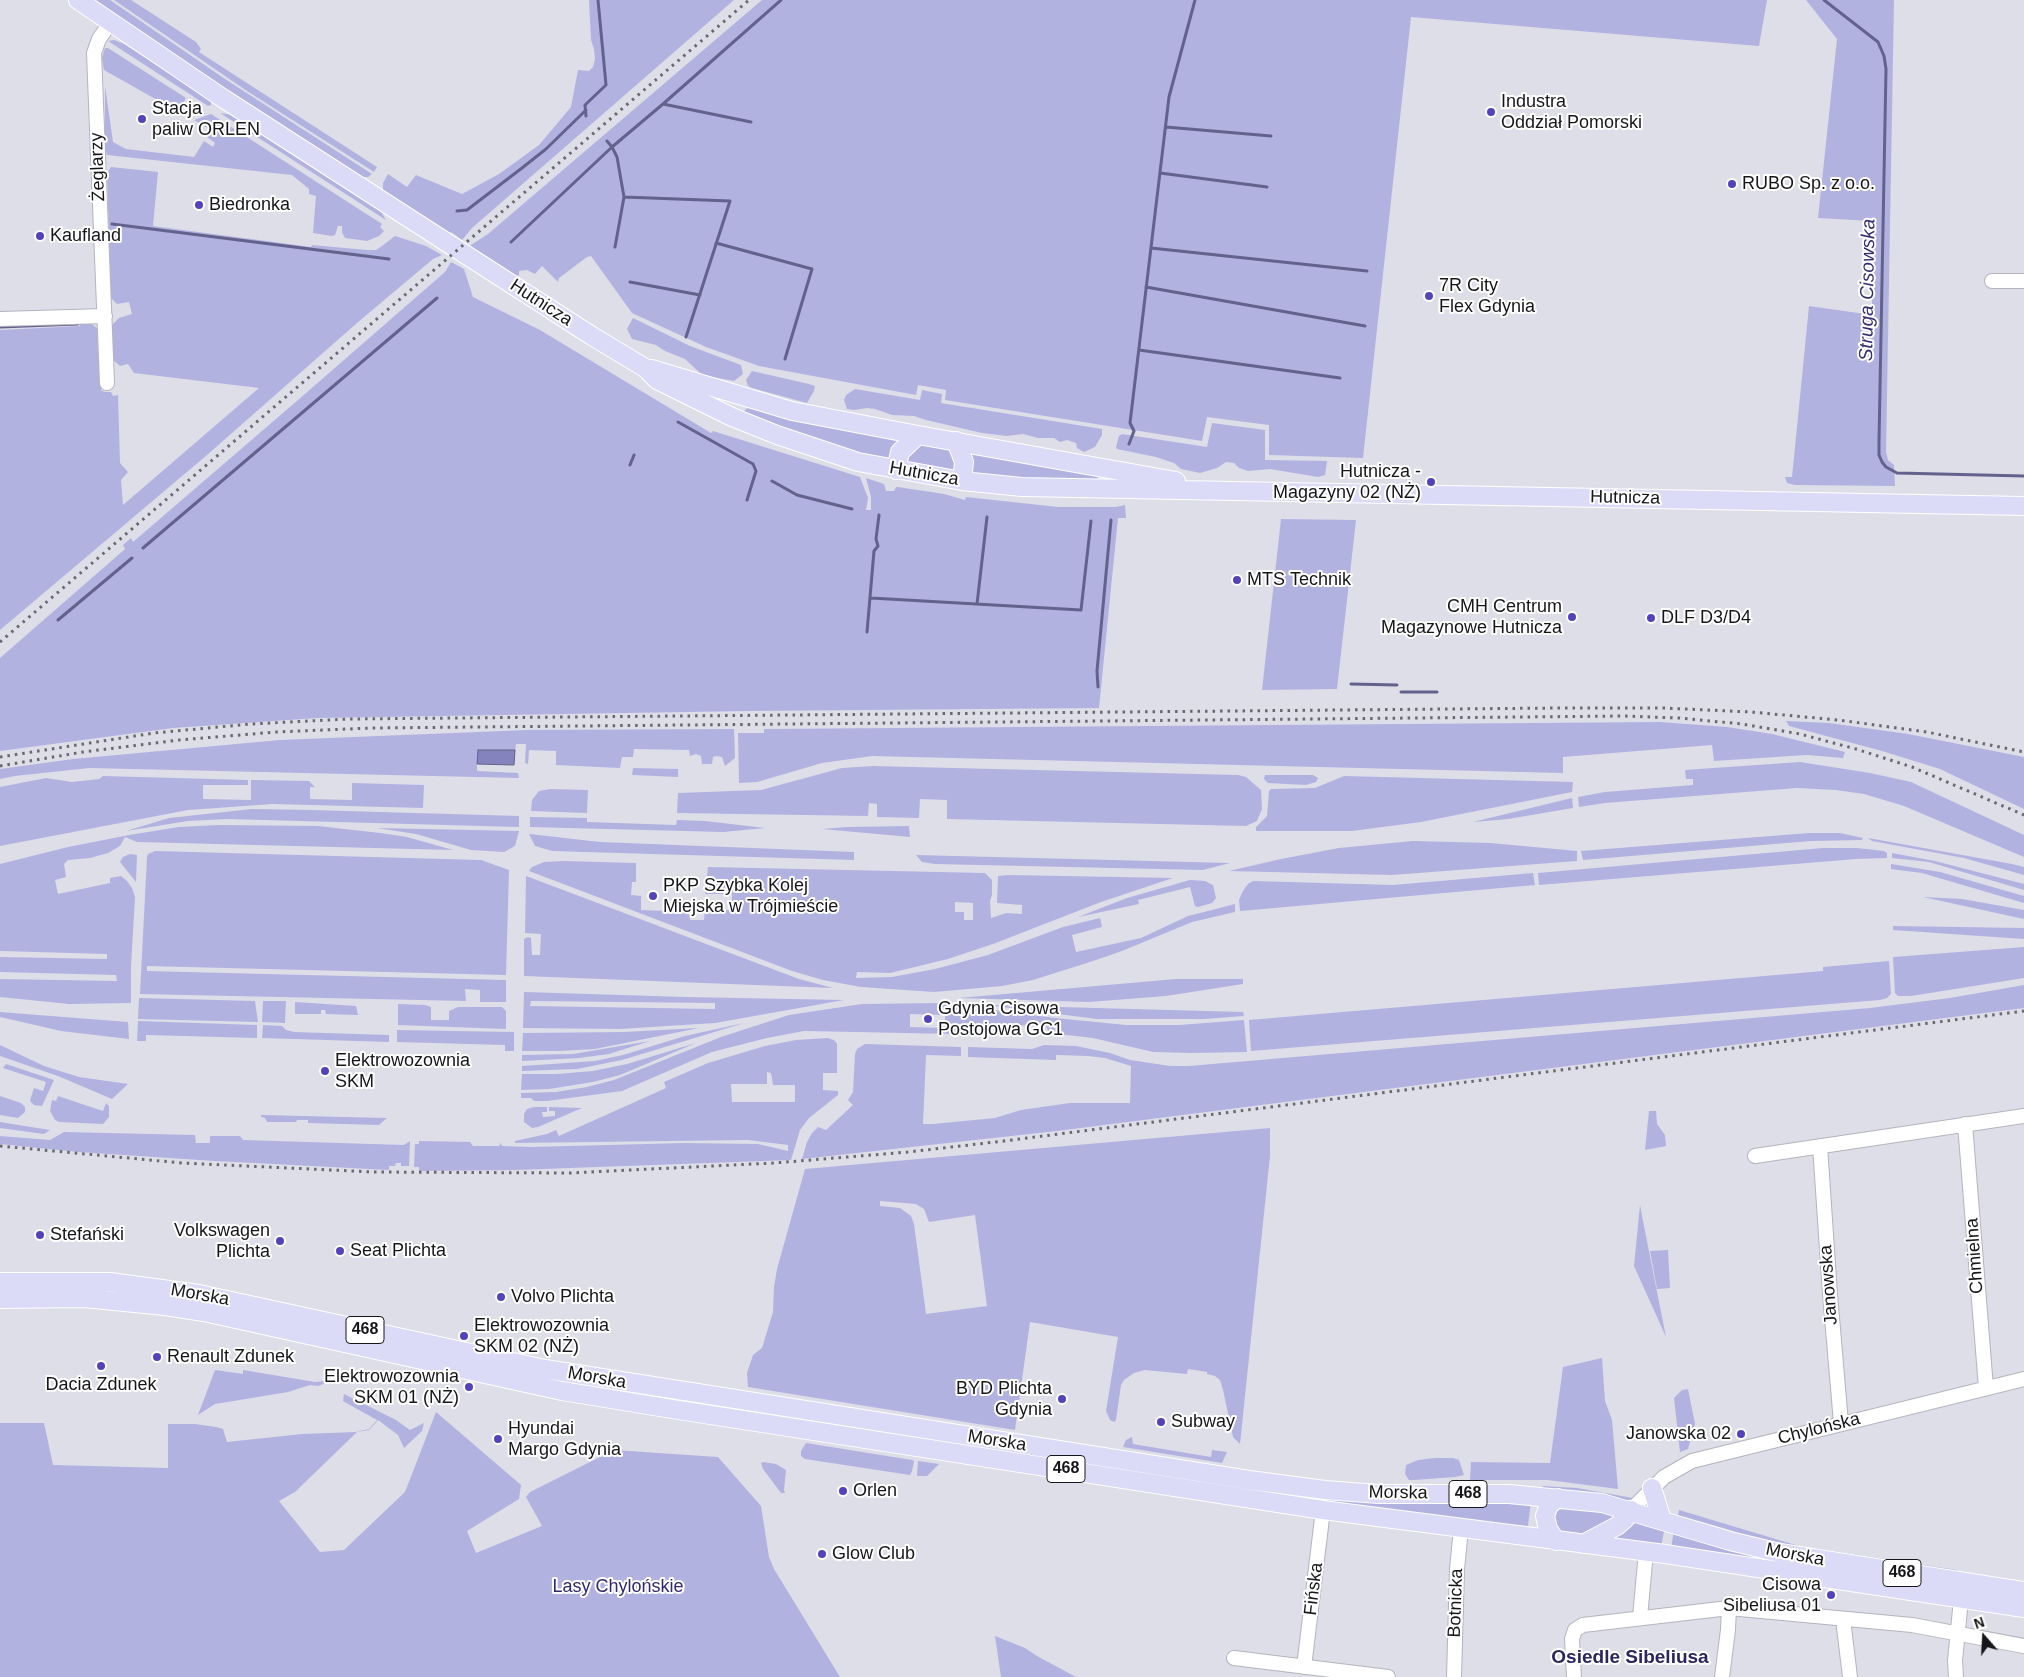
<!DOCTYPE html>
<html>
<head>
<meta charset="utf-8">
<style>
  body { margin:0 }
  #map { position:relative; width:2024px; height:1677px; overflow:hidden; background:#dddee8; font-family:Arial,sans-serif }
  canvas { display:block }
  .north { position:absolute; left:1959px; top:1612px; width:50px; height:50px; -webkit-text-stroke:4px #fff; paint-order:stroke; rotate:341deg; font-size:14px; font-weight:700; line-height:20px; text-align:center; color:#16161a }
  .north::after { content:''; display:block; margin:auto; width:18px; height:22px; background:#16161a; clip-path:polygon(50% 0,100% 100%,50% 72%,0 100%) }
</style>
</head>
<body>
<div id="map">
<canvas width="2024" height="1677"></canvas>
<div class="north">N</div>
</div>
<script>
const context = document.querySelector('canvas').getContext('2d');
context.lineJoin = 'round';
function fillPath(path, color) {
  context.fillStyle = color;
  context.fill(path, 'evenodd');
}
function poly(rows) {
  const path = new Path2D();
  for (const r of rows) {
    path.moveTo(r[0], r[1]);
    for (let i = 2; i < r.length; i += 2) path.lineTo(r[i], r[i + 1]);
  }
  return path;
}
function trace(path, color, width, dash) {
  context.strokeStyle = color;
  context.lineWidth = width;
  context.lineCap = dash ? 'butt' : 'round';
  context.setLineDash(dash || []);
  context.stroke(path);
}
function write(font, color, halo, rows, align = 'center') {
  context.font = font + ' Arial,sans-serif';
  context.lineWidth = 4;
  context.setLineDash([]);
  context.textBaseline = 'middle';
  context.strokeStyle = halo;
  context.fillStyle = color;
  for (const [text, x, y, turn = 0] of rows) {
    context.save();
    context.translate(x, y);
    context.rotate((+turn || 0) * Math.PI / 180);
    context.textAlign = isNaN(turn) ? turn : align;
    if (halo) context.strokeText(text, 0, 0);
    context.fillText(text, 0, 0);
    context.restore();
  }
}
fillPath(poly([
  [95,0,110,0,225,79,372,174,368,177,361,177,216,86,200,72],
  [114,0,131,0,196,42,201,49,199,52,377,167,374,172,247,91],
  [589,0,734,0,472,228,462,240,451,232,448,235,383,191,383,183,388,174,407,187,416,175,462,194,499,174,539,145,571,107,578,70,589,71,593,67,595,59,594,49,591,40],
  [762,0,1767,0,1759,46,1411,17,1363,458,1269,455,1269,425,1207,417,1202,441,945,400,946,390,918,385,916,395,759,366,706,347,632,313,591,256,587,257,559,278,558,282,542,266,535,274,527,270,519,271,519,275,514,277,468,247,488,234],
  [1806,0,1894,0,1886,452,1888,460,1894,465,1895,486,1795,485,1787,483,1785,477,1792,477,1809,306,1872,315,1872,221,1818,218,1837,39],
  [114,40,124,44,211,100,211,105,208,106,108,41],
  [105,48,108,48,186,98,180,109,169,108,167,110,159,101,104,70,102,58],
  [105,86,113,142,126,149,194,157,204,141,213,147,215,143,207,137,211,130,194,120,211,114,382,224,380,227,384,231,379,236,367,241,345,238,342,232,342,226,338,226,335,235,332,236,313,233,316,196,309,194,309,189,292,175,107,155,105,148],
  [220,113,234,115,380,210,386,220],
  [111,167,158,172,153,226,311,247,312,245,367,250,376,250,382,246,395,236,426,246,442,255,433,259,357,323,207,455,0,630,0,330,80,326,80,322,89,322,98,329,102,381,101,390,105,392,111,392,113,396,118,395,120,463,128,472,121,480,123,505,259,388,134,373,128,364,120,366,113,360,111,326,119,318,132,314,129,302,117,304,111,298,107,173],
  [451,262,464,269,473,297,540,330,711,433,713,431,860,477,868,498,866,510,871,510,871,497,866,478,884,484,886,491,894,491,896,487,898,487,944,494,965,500,966,497,1058,507,1116,507,1125,505,1126,518,1118,518,1099,708,750,711,317,718,173,728,0,751,0,658,125,549,123,545,131,538,133,542,298,400,445,272],
  [633,318,690,346,741,365,743,374,734,381,707,376,700,373,685,359,665,351,656,345,632,339,627,329],
  [752,371,809,384,815,386,814,391,807,403,752,388,748,386,746,380],
  [855,389,920,400,922,390,942,394,941,403,1102,429,1102,435,1095,447,1084,452,1077,448,1076,443,1067,440,1060,442,1054,438,1038,438,1023,434,1007,436,982,433,926,420,914,416,892,415,875,409,867,408,854,410,847,409,844,400,846,395],
  [751,407,906,438,891,463,837,451,743,413,746,409],
  [1212,423,1265,430,1265,460,1327,461,1325,475,1318,477,1270,469,1248,471,1239,468,1234,463,1226,462,1217,468,1200,473,1181,469,1174,463,1156,457,1117,449,1116,447,1119,436,1122,434,1207,447],
  [923,444,945,447,955,457,957,475,905,467,904,457,917,446],
  [964,448,1097,474,1098,477,1096,482,969,476],
  [1281,519,1356,520,1337,689,1262,690],
  [1786,721,1829,723,1908,734,2024,757,2024,809,1940,769,1882,751,1789,726],
  [1660,722,1727,727,1772,734,1845,752,1843,758,1807,755,1714,761,1712,745,1563,757,1563,773,872,756,822,763,757,782,739,783,738,733,764,733,764,729],
  [734,729,735,758,725,766,722,757,716,756,713,757,712,764,702,764,701,756,696,754,690,756,689,750,634,749,633,757,622,757,620,768,556,765,556,751,529,750,528,764,525,763,526,744,516,744,514,765,477,764,477,771,518,773,519,778,89,768,15,776,0,779,0,769,73,759,280,740,527,730],
  [1800,762,1870,773,1911,782,2024,835,2024,857,1904,806,1864,794,1836,790,1797,788,1605,803,1579,807,1578,797,1605,792,1693,785,1693,779,1686,779,1685,770],
  [873,766,1238,775,1246,777,1261,790,1262,809,1257,821,1246,826,947,819,947,800,920,799,919,818,877,817,877,804,869,803,868,816,677,813,678,793,761,790,842,768],
  [633,768,678,769,678,777,632,775],
  [1265,775,1313,775,1318,778,1316,782,1306,785,1268,783,1264,779],
  [103,776,248,780,248,785,203,785,203,799,251,800,251,780,309,781,315,787,310,787,310,799,352,800,352,783,424,785,423,808,273,804,188,810,0,846,0,787,46,778,72,782,99,779],
  [1344,776,1573,782,1572,792,1421,822,1352,831,1256,831,1256,827,1267,816,1269,791,1271,789,1315,788],
  [550,789,588,790,587,813,531,811,532,800,539,791],
  [1572,798,1573,808,1508,819,1473,822],
  [252,809,311,810,519,816,519,827,227,819,188,821,126,831,169,818],
  [530,817,587,818,587,822,676,825,677,820,705,821,765,828,723,832,530,827],
  [219,825,318,826,380,833,407,837,453,850,137,842,125,837,120,846,108,853,90,858,68,860,64,864,66,877,55,880,58,894,110,883,110,878,121,876,127,881,132,888,135,897,131,967,131,1003,69,1004,0,997,0,979,117,981,116,975,0,972,0,957,107,959,107,954,0,951,0,864,68,847,129,835,179,827],
  [909,826,910,837,822,829,847,827],
  [377,828,519,831,515,846,504,852,471,850,416,834],
  [1809,833,1840,833,1863,838,1862,840,1811,841,1583,860,1581,851],
  [529,834,600,842,854,852,854,860,552,851,535,846],
  [1868,838,2012,864,2024,867,2024,875,1964,858,1872,841],
  [1413,841,1491,843,1577,851,1577,861,1392,875,1229,871,1281,859,1339,848],
  [1823,848,1857,848,1884,851,1887,853,1887,858,1856,859,1539,885,1538,873],
  [155,851,481,860,509,870,506,975,147,966,147,971,506,980,506,1002,480,1002,480,990,465,989,466,1001,140,994,147,857,148,854],
  [1892,853,1935,861,2024,884,2024,890,1929,862,1892,858],
  [130,854,137,855,136,882,120,862,123,857],
  [916,855,1230,863,1203,870,935,864,922,862],
  [564,861,636,863,636,882,632,882,631,895,641,896,641,910,689,912,690,920,704,920,705,910,732,910,732,894,705,894,708,867,985,873,992,880,992,895,990,901,991,918,1006,913,1022,914,1022,905,997,903,998,876,1009,875,1173,878,1101,902,993,944,948,959,890,973,857,972,856,978,892,977,935,969,988,955,1063,927,1100,918,1102,927,1072,935,1076,952,1141,938,1188,916,1204,912,1235,904,1235,912,1192,922,1122,951,1093,961,1033,980,1002,986,934,992,861,987,823,980,792,971,529,871,532,867,544,862],
  [955,902,973,903,973,920,964,920,964,912,955,912],
  [1891,864,1940,872,2024,896,2024,903,1922,873,1891,869],
  [1533,873,1535,885,1240,911,1239,900,1243,891,1248,884,1253,881,1393,885],
  [526,876,799,979,833,988,524,976,524,939,528,937,531,938,532,955,540,955,541,934,525,933],
  [1190,880,1205,881,1213,885,1216,898,1212,903,1198,907,1195,906,1190,887,1138,900,1139,904,1078,917,1127,898],
  [1923,897,1962,899,2024,910,2024,919],
  [1893,926,2024,928,2024,939,1893,930],
  [2024,947,2024,978,1911,996,1898,996,1895,993,1893,957],
  [1889,961,1891,994,1887,998,1880,1000,1251,1051,1249,1020,1823,971,1823,967],
  [1176,979,1243,979,1243,984,1166,996,1089,1002,959,998],
  [2024,985,2024,1008,1057,1131,802,1159,807,1142,812,1133,818,1127,826,1130,853,1105,848,1100,853,1092,855,1054,857,1049,865,1044,961,1047,961,1056,926,1055,923,1124,933,1124,995,1118,1021,1110,1070,1103,1130,1103,1131,1066,1105,1058,1088,1056,1056,1055,1056,1060,968,1057,968,1047,1032,1049,1044,1045,1076,1046,1110,1053,1130,1060,1170,1066,1189,1066,1870,1008,1950,998],
  [524,992,686,997,844,1000,715,1023,620,1029,523,1028],
  [531,1001,715,1003,715,1009,530,1006],
  [139,998,255,1001,258,1022,138,1019],
  [263,1001,286,1001,285,1023,262,1022],
  [295,1002,356,1006,358,1015,326,1014,325,1010,321,1010,321,1014,295,1014],
  [940,1003,1055,1018,1126,1025,1179,1025,1244,1020,1247,1052,1193,1053,1153,1052,1093,1038,1049,1033,1046,1026,957,1024,955,1034,804,1031,767,1038,712,1052,622,1091,547,1101,534,1101,531,1098,521,1098,521,1093,556,1092,587,1087,614,1080,721,1037,789,1015,862,1004],
  [910,1014,945,1015,945,1028,910,1027],
  [398,1004,425,1005,431,1007,431,1020,449,1020,449,1011,458,1007,502,1007,506,1011,506,1029,398,1025],
  [986,1005,1243,1012,1244,1016,1205,1019,1097,1019],
  [0,1012,128,1022,129,1039,61,1031,0,1017],
  [138,1021,257,1025,257,1038,146,1035,146,1041,137,1041],
  [744,1023,622,1060,577,1069,522,1071,522,1066,595,1061,623,1055,685,1036],
  [263,1025,282,1026,286,1030,294,1032,389,1035,389,1042,262,1038],
  [699,1028,595,1049,560,1051,522,1051,523,1033,624,1032],
  [397,1030,514,1032,514,1051,505,1051,505,1045,397,1042],
  [828,1038,834,1040,837,1044,837,1073,823,1073,823,1090,838,1091,838,1095,809,1118,800,1130,791,1160,515,1170,419,1171,419,1167,414,1167,415,1144,419,1144,419,1141,470,1142,473,1146,499,1146,501,1143,502,1146,530,1147,685,1143,758,1144,788,1151,788,1145,748,1140,515,1143,515,1141,547,1134,556,1130,559,1136,666,1088,664,1082,708,1063,765,1046,796,1040],
  [767,1072,771,1073,773,1085,795,1085,795,1102,732,1102,731,1084,767,1084],
  [650,1041,609,1054,579,1058,522,1061,522,1055,573,1054],
  [696,1043,620,1075,593,1082,549,1089,521,1090,522,1074,557,1074,593,1071,627,1064],
  [0,1045,44,1066,79,1077,128,1084,112,1099,58,1076,0,1056],
  [6,1064,54,1080,42,1106,34,1105,30,1101,31,1097,34,1088,43,1091,46,1082,3,1068],
  [0,1096,21,1103,25,1107,25,1112,18,1118,0,1115],
  [58,1096,103,1111,106,1103,109,1106,109,1117,103,1124,59,1122,55,1120,50,1111,52,1100,56,1101],
  [534,1107,547,1107,547,1112,542,1112,543,1117,555,1116,555,1111,549,1111,549,1107,582,1108,538,1127,532,1128,524,1122,524,1114,527,1109],
  [1649,1111,1656,1111,1657,1124,1665,1135,1666,1146,1645,1150],
  [261,1115,387,1118,379,1125,308,1123,308,1120,297,1120,296,1122,267,1122,265,1118,261,1117],
  [0,1122,50,1130,44,1134,0,1128],
  [1270,1128,1270,1156,1240,1444,1233,1437,1223,1390,1220,1380,1215,1376,1207,1374,1207,1372,1188,1369,1187,1374,1145,1370,1134,1373,1124,1380,1121,1385,1116,1420,1114,1422,1110,1420,1106,1411,1118,1337,1030,1322,1015,1430,748,1387,747,1373,753,1355,762,1348,773,1312,774,1287,777,1269,805,1169],
  [880,1201,916,1204,924,1209,929,1222,975,1215,987,1306,926,1314,914,1224,911,1216,900,1208,880,1206],
  [64,1132,195,1135,196,1143,210,1143,210,1136,240,1136,243,1140,404,1145,410,1141,409,1166,401,1166,401,1163,396,1163,395,1166,389,1166,389,1170,215,1161,78,1152,0,1144,0,1136,50,1140],
  [1640,1205,1644,1226,1666,1337,1634,1266],
  [1668,1250,1670,1288,1657,1289,1650,1251],
  [1602,1358,1605,1401,1612,1420,1618,1489,1548,1480,1470,1480,1471,1462,1550,1463,1563,1367],
  [215,1370,243,1374,243,1370,315,1382,334,1380,318,1386,310,1385,288,1392,215,1404,198,1415],
  [1688,1389,1695,1424,1688,1449,1680,1452,1674,1398,1682,1390],
  [344,1394,396,1420,410,1430,424,1423,422,1431,404,1448,398,1435,378,1420,369,1430,357,1432,295,1492,279,1501,320,1552,344,1550,405,1492,436,1412,521,1485,519,1499,467,1531,476,1553,542,1526,526,1497,530,1492,614,1450,718,1457,761,1506,769,1557,774,1569,840,1677,0,1677,0,1423,44,1423,53,1465,168,1468,168,1424,195,1424,216,1427,223,1429,227,1442,302,1434,356,1432,369,1429,377,1420,343,1401],
  [1132,1437,1133,1444,1211,1457,1212,1450,1227,1452,1222,1463,1123,1447,1126,1440],
  [806,1443,912,1460,914,1461,912,1471,910,1475,805,1459,801,1456,801,1451],
  [1435,1458,1453,1458,1459,1460,1464,1475,1455,1477,1414,1480,1409,1480,1405,1474,1406,1465,1418,1460],
  [918,1461,939,1464,927,1476,917,1476],
  [763,1462,776,1464,786,1470,784,1490,785,1493,781,1493,763,1469,761,1463],
  [1543,1486,1577,1488,1633,1498,1626,1501,1617,1500,1541,1489],
  [1299,1494,1531,1501,1528,1526,1376,1512,1298,1500],
  [1557,1506,1587,1507,1623,1517,1584,1534,1561,1531,1557,1530,1551,1512],
  [1679,1510,1799,1546,1957,1570,1961,1576,1769,1545,1730,1530,1678,1515],
  [1635,1517,1665,1526,1661,1547,1613,1542,1612,1538],
  [1674,1529,1778,1560,1800,1566,1671,1549],
  [995,1636,1025,1648,1037,1656,1076,1677,1001,1677]
]), '#b2b2e1');
const water = poly([
  [478,750,515,750,514,765,477,764,478,750]
]);
fillPath(water, '#8483bd');
trace(water, '#63628c', 1);
trace(poly([
  [1824,0,1878,42,1884,56,1886,69,1879,441,1879,455,1882,462,1886,467,1897,473,2024,476],
  [663,104,781,0],
  [586,116,585,105,606,85,598,0],
  [1166,127,1271,136],
  [1160,173,1267,187],
  [624,197,730,201,686,337],
  [457,211,467,210,522,168,546,149,586,110],
  [112,224,389,259],
  [511,242,612,147,607,141],
  [716,243,812,269,785,359],
  [615,247,624,197,617,157,612,147,663,104,751,122],
  [1151,248,1367,271],
  [630,282,700,295],
  [1146,287,1365,326],
  [0,327,78,324],
  [1139,350,1340,378],
  [678,422,753,464,756,471,747,500],
  [1129,444,1134,431,1130,423,1169,97,1195,0],
  [630,465,634,455],
  [772,481,797,495,852,509],
  [143,548,437,298],
  [871,598,1081,610,1091,521],
  [977,604,987,517],
  [58,620,132,558],
  [867,632,874,551,878,546,876,539,879,515],
  [1351,684,1397,685],
  [1098,687,1097,671,1111,520],
  [1401,692,1437,692]
]), '#63628c', 3);
const minor = poly([
  [1992,281,2024,281],
  [0,319,105,316],
  [107,383,94,53,99,39,110,23],
  [1965,1124,1986,1388],
  [1820,1146,1830,1294,1841,1423],
  [1755,1156,2024,1116],
  [1631,1510,1664,1477,1692,1461,2024,1379],
  [1640,1617,1646,1552],
  [1843,1619,1850,1677],
  [1234,1658,1388,1677],
  [1304,1667,1323,1510],
  [1454,1677,1457,1569,1461,1529],
  [1574,1677,1572,1639,1575,1630,1583,1625,1729,1608,1912,1625,2024,1646],
  [1722,1677,1728,1630,1729,1608],
  [1956,1677,1955,1661,1961,1599]
]);
const major = poly([
  [78,0,224,99,592,336,645,368,657,380,732,417,777,435,858,462,962,481,1022,487,2024,506],
  [652,369,792,411,918,435,1176,481],
  [956,441,964,462,962,481],
  [896,470,900,452,918,435],
  [0,1282,110,1282,199,1294,545,1369,1249,1480,1325,1490,1379,1494,1509,1494,1602,1503,1730,1541,1780,1553,2024,1591],
  [0,1299,84,1298,165,1306,204,1312,562,1391,672,1409,1323,1510,1665,1554,2024,1608],
  [1652,1488,1662,1520],
  [1556,1541,1548,1529,1545,1516,1549,1505,1558,1498],
  [1583,1544,1617,1526,1626,1518,1631,1510]
]);
trace(minor, '#b4b4be', 16);
trace(major, '#fff', 20);
trace(minor, '#fff', 14);
trace(major, '#dbdbf7', 18);
trace(poly([
  [0,642,749,0],
  [0,757,154,733,251,724,348,719,1561,708,1663,708,1751,712,1838,720,1927,732,2024,752],
  [0,766,83,752,179,740,276,732,372,728,1624,716,1679,718,1742,724,1800,734,1856,749,1912,767,2024,815],
  [0,1146,182,1163,374,1172,569,1173,774,1163,908,1152,1004,1141,2024,1011]
]), '#68686e', 3, [2.5, 5]);
for (const [x, y, r, color] of [
  [1491,112,5,"#5541b9"],
  [142,119,5,"#5541b9"],
  [1732,184,5,"#5541b9"],
  [199,205,5,"#5541b9"],
  [40,236,5,"#5541b9"],
  [1429,296,5,"#5541b9"],
  [1431,482,5,"#5541b9"],
  [1237,580,5,"#5541b9"],
  [1572,617,5,"#5541b9"],
  [1651,618,5,"#5541b9"],
  [653,896,5,"#5541b9"],
  [928,1019,5,"#5541b9"],
  [325,1071,5,"#5541b9"],
  [40,1235,5,"#5541b9"],
  [280,1241,5,"#5541b9"],
  [340,1251,5,"#5541b9"],
  [501,1297,5,"#5541b9"],
  [464,1336,5,"#5541b9"],
  [157,1357,5,"#5541b9"],
  [101,1366,5,"#5541b9"],
  [469,1387,5,"#5541b9"],
  [1062,1399,5,"#5541b9"],
  [1161,1422,5,"#5541b9"],
  [1741,1434,5,"#5541b9"],
  [498,1439,5,"#5541b9"],
  [843,1491,5,"#5541b9"],
  [822,1554,5,"#5541b9"],
  [1831,1595,5,"#5541b9"]
]) {
  const dot = new Path2D();
  dot.arc(x, y, r, 0, 2 * Math.PI);
  context.fillStyle = color;
  context.fill(dot);
  trace(dot, '#fff', 2);
}
for (const [x, y, w] of [
  [365,1330,38],
  [1066,1469,38],
  [1468,1494,38],
  [1902,1573,38]
]) {
  const box = new Path2D();
  box.roundRect(x - w / 2, y - 13.5, w, 27, 4);
  context.fillStyle = '#fff';
  context.fill(box);
  trace(box, '#16161a', 1);
}
write('bold 16px', '#16161a', null, [
  ["468",365,1330],
  ["468",1066,1469],
  ["468",1468,1494],
  ["468",1902,1573]
]);
write('18px', '#16161a', '#fff', [
  ["Industra",1501,102],
  ["Oddział Pomorski",1501,123],
  ["Stacja",152,109],
  ["paliw ORLEN",152,130],
  ["RUBO Sp. z o.o.",1742,184],
  ["Biedronka",209,205],
  ["Kaufland",50,236],
  ["7R City",1439,286],
  ["Flex Gdynia",1439,307],
  ["Hutnicza -",1421,472,"right"],
  ["Magazyny 02 (NŻ)",1421,493,"right"],
  ["MTS Technik",1247,580],
  ["CMH Centrum",1562,607,"right"],
  ["Magazynowe Hutnicza",1562,628,"right"],
  ["DLF D3/D4",1661,618],
  ["PKP Szybka Kolej",663,886],
  ["Miejska w Trójmieście",663,907],
  ["Gdynia Cisowa",938,1009],
  ["Postojowa GC1",938,1030],
  ["Elektrowozownia",335,1061],
  ["SKM",335,1082],
  ["Volkswagen",270,1231,"right"],
  ["Plichta",270,1252,"right"],
  ["Stefański",50,1235],
  ["Seat Plichta",350,1251],
  ["Volvo Plichta",511,1297],
  ["Elektrowozownia",474,1326],
  ["SKM 02 (NŻ)",474,1347],
  ["Renault Zdunek",167,1357],
  ["Elektrowozownia",459,1377,"right"],
  ["SKM 01 (NŻ)",459,1398,"right"],
  ["Dacia Zdunek",101,1385,"center"],
  ["BYD Plichta",1052,1389,"right"],
  ["Gdynia",1052,1410,"right"],
  ["Subway",1171,1422],
  ["Hyundai",508,1429],
  ["Margo Gdynia",508,1450],
  ["Janowska 02",1731,1434,"right"],
  ["Orlen",853,1491],
  ["Glow Club",832,1554],
  ["Cisowa",1821,1585,"right"],
  ["Sibeliusa 01",1821,1606,"right"]
], 'left');
write('18px', '#16161a', '#fff', [
  ["Żeglarzy",98,167,-92],
  ["Hutnicza",541,303,33],
  ["Hutnicza",924,474,10],
  ["Hutnicza",1625,498,1],
  ["Chmielna",1975,1256,-94],
  ["Janowska",1829,1285,-94],
  ["Morska",200,1295,10],
  ["Morska",597,1378,10],
  ["Chylońska",1819,1429,-14],
  ["Morska",997,1441,9],
  ["Morska",1398,1493,1],
  ["Morska",1795,1555,11],
  ["Fińska",1314,1589,-83],
  ["Botnicka",1456,1603,-88]
]);
write('18px', '#32286e', '#fff', [
  ["Lasy Chylońskie",618,1587]
]);
write('italic 19px', '#372d73', '#fff', [
  ["Struga Cisowska",1868,290,-89]
]);
write('bold 19px', '#2c255f', '#fff', [
  ["Osiedle Sibeliusa",1630,1658]
]);
</script>
</body>
</html>
